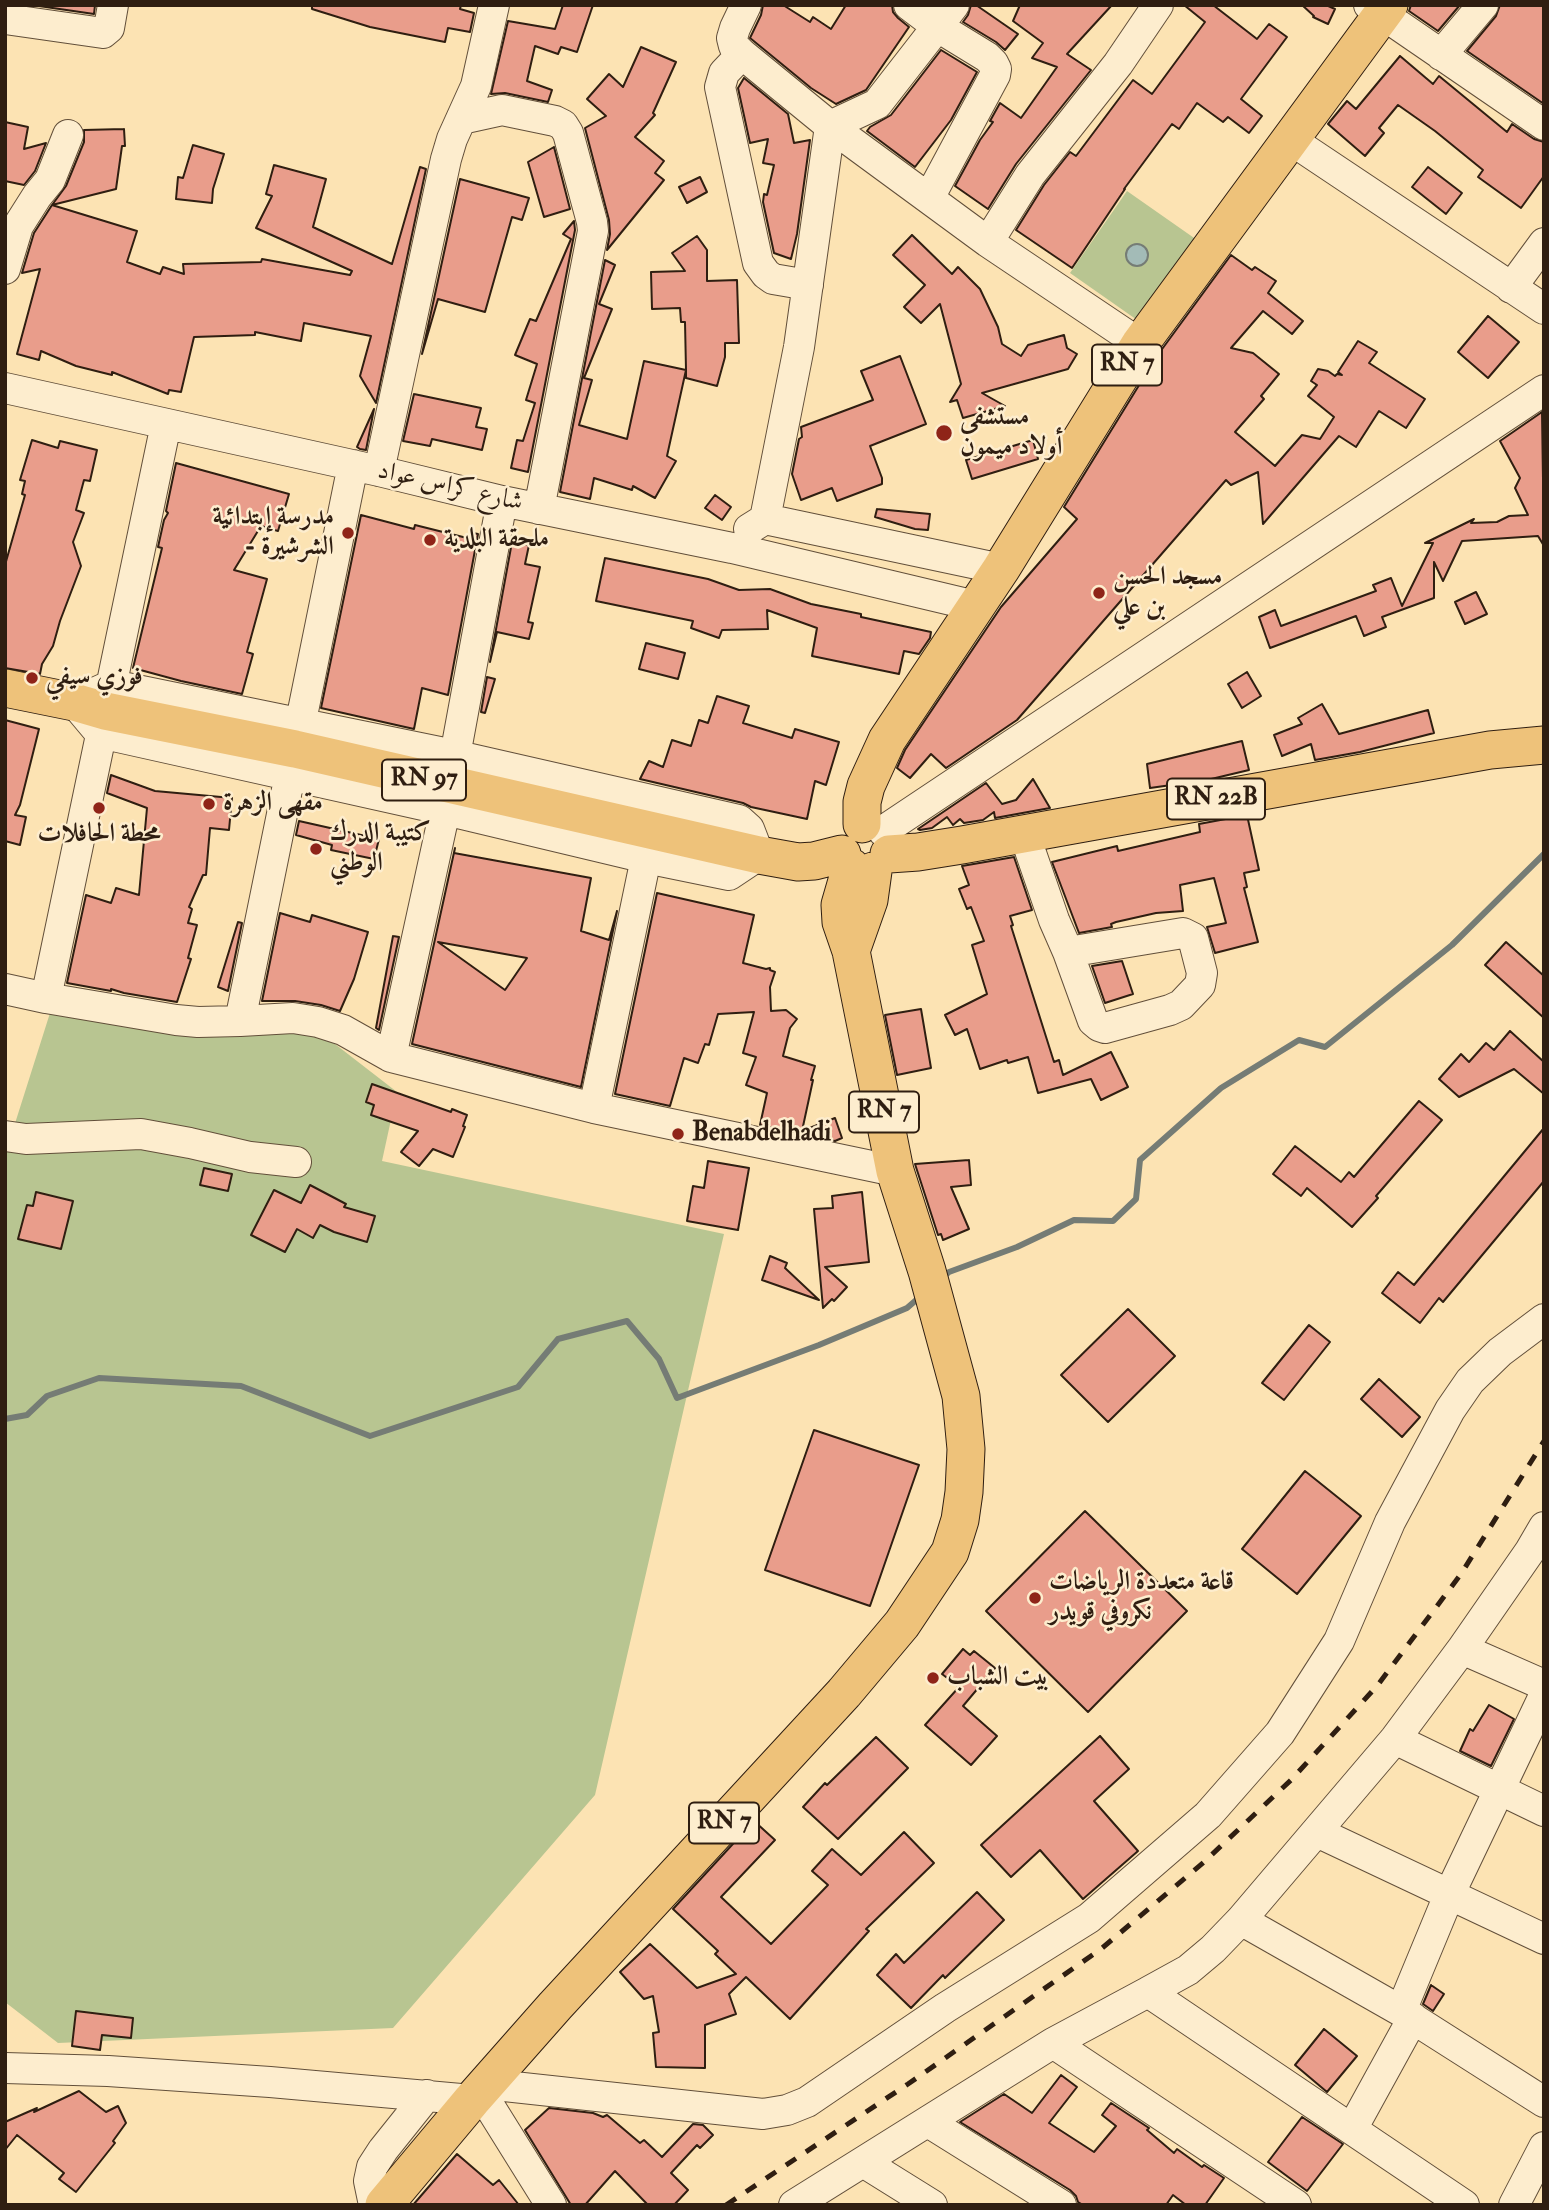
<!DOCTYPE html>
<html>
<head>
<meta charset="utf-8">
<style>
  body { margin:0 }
  #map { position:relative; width:1549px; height:2210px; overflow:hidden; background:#fce3b3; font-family:"IM FELL Double Pica",serif }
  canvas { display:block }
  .frame { position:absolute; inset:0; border:7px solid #2f1e11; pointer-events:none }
</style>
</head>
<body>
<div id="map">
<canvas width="1549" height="2210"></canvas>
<div class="frame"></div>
</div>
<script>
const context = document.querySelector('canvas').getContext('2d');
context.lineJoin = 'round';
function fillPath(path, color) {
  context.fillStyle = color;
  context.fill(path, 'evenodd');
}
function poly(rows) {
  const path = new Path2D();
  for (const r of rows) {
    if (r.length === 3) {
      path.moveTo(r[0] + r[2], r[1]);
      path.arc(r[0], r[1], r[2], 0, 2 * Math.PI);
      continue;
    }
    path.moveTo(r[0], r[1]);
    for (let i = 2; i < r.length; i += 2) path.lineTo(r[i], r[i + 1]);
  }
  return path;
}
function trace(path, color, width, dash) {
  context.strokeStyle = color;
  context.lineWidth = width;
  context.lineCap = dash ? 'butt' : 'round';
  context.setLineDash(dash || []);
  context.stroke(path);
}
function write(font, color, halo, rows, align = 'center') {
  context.font = font + ' "IM FELL Double Pica",Amiri,serif';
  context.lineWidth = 5;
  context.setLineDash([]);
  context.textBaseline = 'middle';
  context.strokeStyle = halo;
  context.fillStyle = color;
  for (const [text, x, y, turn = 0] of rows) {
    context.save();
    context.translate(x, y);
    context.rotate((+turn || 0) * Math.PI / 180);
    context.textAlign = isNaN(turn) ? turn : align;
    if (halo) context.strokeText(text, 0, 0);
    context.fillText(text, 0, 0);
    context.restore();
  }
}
fillPath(poly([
  [1127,191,1197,240,1140,322,1070,273],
  [50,1013,313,1027,397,1092,382,1161,724,1234,595,1795,393,2028,58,2043,5,2002,5,1135,11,1136]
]), '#b8c591');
const water = poly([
  [1137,255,11]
]);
fillPath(water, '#a3bbb7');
trace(water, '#757c75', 2);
trace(poly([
  [941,1279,949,1272,1017,1247,1074,1220,1113,1221,1136,1199,1140,1160,1221,1088,1299,1040,1325,1047,1452,945,1544,854],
  [5,1419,27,1415,47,1396,99,1378,241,1386,370,1436,518,1387,558,1339,627,1321,659,1359,677,1398,819,1345,907,1308,922,1295]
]), '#757c75', 6);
const building = poly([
  [32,5,95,5,94,14,32,5],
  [312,5,461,5,460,9,474,13,470,32,448,28,445,42,370,27,312,9,312,5],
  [563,5,593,5,577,52,561,47,558,54,535,46,527,81,552,90,548,102,505,93,491,94,508,21,555,29,563,5],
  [763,5,783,5,810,22,813,17,831,29,846,5,892,5,893,12,898,18,909,27,866,90,836,104,811,88,750,38,761,15,763,5],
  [971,5,976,5,1018,34,1005,50,996,42,963,22,968,15,971,5],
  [1020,5,1112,5,1067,54,1091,70,1016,164,988,209,955,186,980,140,993,122,990,121,1000,103,1021,118,1057,67,1032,58,1043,43,1013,21,1020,5],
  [1184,5,1213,5,1257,39,1269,24,1287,37,1241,99,1262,116,1249,133,1228,117,1223,122,1197,103,1179,129,1172,124,1124,189,1125,189,1072,268,1016,230,1044,185,1070,152,1076,156,1133,80,1152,94,1205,22,1184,5],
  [1302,5,1326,5,1335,9,1328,24,1313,17,1314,16,1302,5],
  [1411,5,1460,5,1438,31,1409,11,1411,5],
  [1500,5,1544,5,1544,104,1467,51,1496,16,1500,5],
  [641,47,676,62,653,113,655,115,635,137,664,161,655,173,664,180,607,250,610,234,609,220,585,128,606,116,587,99,609,74,623,87,641,47],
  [941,50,977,72,951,120,915,167,867,131,870,127,891,115,941,50],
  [1400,56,1433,84,1439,76,1507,132,1512,124,1534,139,1544,142,1544,176,1521,208,1478,177,1483,170,1435,131,1398,105,1379,128,1384,133,1365,156,1328,124,1347,101,1356,109,1400,56],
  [744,78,788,114,794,143,810,140,797,234,791,259,774,253,763,202,764,194,767,195,774,165,763,163,768,139,750,143,738,88,744,78],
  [5,122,28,127,24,149,46,143,35,171,24,185,5,181,5,122],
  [124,129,125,146,122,146,116,189,52,205,66,186,84,142,84,130,124,129],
  [193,145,224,154,213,189,212,203,176,199,178,177,183,178,193,145],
  [554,147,570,209,544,217,528,162,554,147],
  [274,165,326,179,313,227,392,264,420,167,426,169,376,403,360,376,371,336,304,323,301,341,255,332,255,335,194,337,181,392,169,390,168,394,112,372,112,375,76,366,41,351,39,360,17,354,40,269,22,273,34,233,52,205,137,231,127,262,160,274,163,267,184,274,183,264,261,262,262,259,350,275,352,271,256,228,272,196,266,194,274,165],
  [1428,167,1462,193,1446,214,1412,187,1428,167],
  [700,177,707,192,687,203,679,187,700,177],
  [460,179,529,198,522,220,512,217,485,312,438,299,422,354,460,179],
  [574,221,575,230,528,472,511,468,517,440,523,441,535,403,526,400,537,364,515,355,530,319,536,321,571,239,563,234,574,221],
  [912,235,952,274,958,267,980,289,998,327,1002,344,1021,356,1028,345,1064,335,1067,348,1077,354,1068,369,982,393,1005,406,963,418,957,400,950,402,961,384,940,304,921,323,904,307,925,285,893,255,912,235],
  [697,236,707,250,707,281,737,280,739,343,725,343,725,357,717,386,686,378,686,370,667,456,676,461,655,498,633,486,632,490,594,478,590,499,560,492,605,260,615,265,599,304,612,309,584,378,592,380,579,425,627,439,644,361,686,370,685,322,681,322,680,308,652,309,651,272,685,271,672,253,697,236],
  [1231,255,1252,270,1255,267,1276,281,1268,293,1303,321,1292,334,1263,311,1231,348,1253,353,1279,374,1261,396,1264,399,1235,432,1275,466,1302,435,1320,439,1334,417,1308,396,1317,385,1311,381,1318,369,1328,371,1335,376,1337,374,1342,375,1338,372,1358,341,1377,352,1369,363,1425,399,1406,428,1379,411,1356,447,1339,436,1263,524,1258,472,1231,485,1226,480,1017,720,946,768,931,754,910,778,897,768,905,750,1001,607,1077,519,1064,507,1157,356,1231,255],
  [1488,316,1519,342,1488,378,1458,352,1488,316],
  [900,356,926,424,870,446,882,478,882,484,837,501,832,488,801,500,792,474,799,439,802,437,801,427,873,400,861,371,900,356],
  [414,394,481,408,476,427,487,429,482,450,432,439,430,446,403,441,414,394],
  [374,409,366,450,360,449,357,447,374,409],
  [1542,412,1544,546,1538,536,1462,541,1443,581,1434,562,1434,598,1382,617,1386,627,1364,636,1356,616,1270,648,1259,617,1275,610,1281,626,1376,591,1373,585,1391,578,1402,606,1433,543,1425,543,1474,519,1471,523,1497,522,1509,516,1528,515,1515,488,1520,478,1500,441,1542,412],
  [32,440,58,448,60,441,97,450,90,481,84,480,76,510,84,513,73,542,81,566,60,621,53,646,42,664,40,674,5,668,5,565,25,495,22,494,25,481,20,480,32,440],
  [1033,440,1038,459,972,479,966,460,1033,440],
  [176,463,289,494,278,531,261,526,234,570,267,579,247,652,253,654,242,694,181,681,133,668,162,548,158,547,164,520,168,513,166,511,176,463],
  [715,495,731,507,722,520,705,508,715,495],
  [877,509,930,514,928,530,915,529,875,517,877,509],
  [361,515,414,529,415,525,471,539,473,533,478,534,448,695,422,688,414,729,321,708,361,515],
  [512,542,529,545,525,564,540,567,528,622,533,623,529,639,497,632,490,662,512,542],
  [605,558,708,579,739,590,770,589,811,604,861,614,861,617,931,632,930,638,919,654,904,651,899,674,812,656,817,628,767,610,768,629,722,630,719,638,691,628,693,621,596,601,605,558],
  [1476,592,1487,614,1465,624,1455,602,1476,592],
  [646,643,685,653,678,679,639,669,646,643],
  [1247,672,1261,696,1242,708,1228,684,1247,672],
  [487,677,495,679,485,713,481,712,487,677],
  [717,696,749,706,743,723,792,738,795,729,839,742,826,785,815,781,807,819,751,807,743,803,640,779,649,761,663,767,672,740,691,746,699,720,708,723,717,696],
  [1322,704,1339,734,1428,710,1434,733,1360,752,1315,760,1311,744,1282,756,1274,735,1302,724,1298,718,1322,704],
  [5,720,39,729,20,805,15,815,26,817,20,845,5,841,5,720],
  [1242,741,1249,770,1207,780,1150,788,1147,764,1242,741],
  [111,775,155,791,232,798,229,830,210,828,206,875,203,875,189,907,192,909,188,923,197,925,188,958,191,959,177,1002,124,993,111,989,111,991,67,983,86,895,111,903,116,888,139,895,147,808,107,793,111,775],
  [1033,779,1050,808,995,818,994,812,983,820,964,823,960,819,953,825,947,817,932,828,920,830,918,829,986,783,1002,804,1016,800,1033,779],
  [1247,815,1259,870,1244,873,1247,887,1244,888,1258,942,1215,953,1207,927,1226,923,1214,878,1180,885,1183,911,1156,913,1116,922,1111,924,1112,927,1079,933,1052,862,1117,846,1118,851,1200,832,1199,824,1247,815],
  [299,821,379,839,374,859,331,850,332,845,296,835,299,821],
  [455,848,454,853,591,878,581,931,609,940,617,911,581,1087,412,1044,455,848],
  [438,942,527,958,505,990,438,942],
  [1014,857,1032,910,1010,916,1013,925,1011,926,1054,1062,1059,1060,1063,1075,1111,1052,1128,1087,1101,1100,1091,1079,1038,1093,1028,1057,1008,1063,1007,1060,980,1069,967,1029,955,1035,945,1015,987,994,972,945,984,941,971,907,967,909,959,889,969,885,962,866,1014,857],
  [657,893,754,915,743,963,766,969,770,968,770,970,775,972,770,987,771,1011,786,1010,797,1019,790,1028,783,1056,815,1066,811,1080,813,1080,802,1131,835,1118,842,1138,835,1141,760,1125,767,1093,746,1085,756,1057,743,1053,754,1012,718,1014,709,1045,705,1044,698,1063,684,1058,670,1106,615,1094,657,893],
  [280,913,310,922,312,915,368,932,354,979,340,1011,321,1005,295,1001,262,1001,280,913],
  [238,922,242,923,228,991,218,987,238,922],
  [393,936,399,937,379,1030,376,1028,393,936],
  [1506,942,1544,976,1544,1018,1485,965,1506,942],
  [1122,961,1133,994,1105,1003,1092,966,1122,961],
  [921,1009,931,1068,897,1075,885,1015,921,1009],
  [1510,1031,1544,1062,1544,1094,1514,1069,1459,1097,1439,1079,1461,1054,1469,1062,1486,1043,1494,1050,1510,1031],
  [372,1084,451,1112,452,1109,467,1115,463,1126,465,1127,453,1157,433,1149,419,1166,401,1152,418,1131,371,1115,374,1105,366,1102,372,1084],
  [1419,1101,1442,1120,1376,1196,1378,1198,1352,1227,1307,1188,1301,1196,1273,1174,1295,1146,1341,1182,1349,1172,1354,1177,1419,1101],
  [1544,1128,1544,1181,1443,1302,1439,1298,1420,1323,1382,1293,1398,1272,1414,1285,1544,1128],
  [969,1160,971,1185,951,1187,969,1229,943,1240,941,1234,938,1235,915,1164,969,1160],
  [708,1161,749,1168,738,1230,687,1221,693,1186,704,1188,708,1161],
  [204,1168,232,1174,228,1191,200,1185,204,1168],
  [310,1185,346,1204,344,1207,375,1216,367,1242,334,1232,320,1225,313,1238,297,1229,285,1252,251,1235,274,1190,301,1203,310,1185],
  [36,1192,73,1201,61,1249,18,1239,27,1205,33,1206,36,1192],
  [862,1192,869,1262,825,1267,847,1287,834,1301,832,1299,823,1308,814,1209,833,1208,832,1196,862,1192],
  [770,1256,787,1263,785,1268,819,1300,762,1280,770,1256],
  [1128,1309,1175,1356,1108,1422,1061,1375,1128,1309],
  [1309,1325,1330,1342,1284,1400,1262,1383,1309,1325],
  [1379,1379,1420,1417,1402,1437,1361,1399,1379,1379],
  [814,1430,919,1465,870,1606,765,1570,814,1430],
  [1305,1471,1361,1516,1297,1594,1242,1549,1305,1471],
  [1085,1511,1187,1611,1088,1712,986,1611,1085,1511],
  [963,1649,970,1655,974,1651,995,1668,963,1706,997,1736,971,1765,925,1725,959,1687,942,1674,963,1649],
  [1489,1705,1514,1719,1491,1766,1460,1751,1470,1729,1473,1731,1489,1705],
  [1100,1736,1129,1769,1094,1801,1138,1851,1083,1899,1040,1850,1011,1877,981,1845,1100,1736],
  [876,1737,908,1768,838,1839,803,1807,825,1783,827,1785,876,1737],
  [754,1821,775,1840,721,1897,771,1944,828,1885,812,1871,832,1849,861,1875,904,1832,934,1863,866,1929,869,1931,790,2019,746,1977,729,1994,736,2014,705,2025,705,2068,656,2067,653,2033,659,2032,653,1996,644,1999,620,1972,650,1944,697,1988,736,1974,715,1954,718,1951,673,1909,754,1821],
  [977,1892,1004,1920,945,1978,943,1975,911,2008,877,1975,896,1954,904,1963,977,1892],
  [1431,1985,1444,1994,1433,2011,1423,2004,1431,1985],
  [76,2011,133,2018,131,2038,102,2035,100,2050,72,2046,76,2011],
  [1324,2029,1357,2056,1327,2092,1295,2065,1324,2029],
  [1061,2075,1077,2087,1049,2123,1094,2152,1116,2126,1102,2115,1111,2103,1149,2128,1147,2130,1174,2153,1177,2149,1202,2167,1204,2165,1224,2178,1205,2205,1186,2205,1173,2195,1166,2205,1083,2205,1078,2202,1076,2196,1070,2190,960,2122,1004,2094,1032,2113,1061,2075],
  [79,2091,106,2112,118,2106,126,2123,113,2141,115,2143,76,2192,59,2179,64,2173,17,2135,5,2150,5,2122,37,2108,34,2112,79,2091],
  [549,2108,593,2113,603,2117,607,2115,640,2143,644,2140,662,2157,693,2124,703,2125,713,2135,700,2148,697,2145,671,2173,688,2190,674,2205,648,2205,615,2171,585,2205,571,2205,525,2130,549,2108],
  [1302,2117,1343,2144,1307,2191,1268,2162,1302,2117],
  [457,2154,493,2185,499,2180,519,2205,413,2205,457,2154]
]);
fillPath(building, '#e99d8b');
trace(building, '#2f1e11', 2);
const minor = poly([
  [746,5,735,28,732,38,734,46,742,54,830,126,799,347,765,519],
  [909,5,938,27,987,57,993,63,996,69,995,75,929,198],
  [954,5,877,104,830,126,988,242,1140,344],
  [1369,5,1544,125],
  [5,19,103,33,109,28,113,5],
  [742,54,724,73,720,87,758,263,766,274,773,279,808,285],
  [1441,55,1483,5],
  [461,119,502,110,555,121,563,125,568,133,592,222,593,231,539,509],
  [1291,140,1544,309],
  [988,242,1030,175,1118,64,1158,5],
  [5,269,18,226,37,196,50,180,68,135],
  [1511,288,1544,243],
  [5,388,379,471,502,501,732,548,976,606],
  [379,471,446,159,452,139,476,86,494,5],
  [749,529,765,519,1001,569],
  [112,685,454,755,739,820,749,829,759,855,729,875,646,858,445,810,100,733,74,702,112,685],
  [883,831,1544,390],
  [1024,833,1054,920,1068,952,1093,1021,1099,1026,1105,1028,1170,1010,1181,1005,1200,985,1202,973,1193,938,1183,933,1068,952],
  [5,989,46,998,166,424],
  [46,998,176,1020,198,1022,240,1021,353,465],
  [240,1021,293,1018,318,1022,343,1030,391,1057,445,810,502,501],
  [391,1057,594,1108,646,858,647,841],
  [594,1108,895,1171],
  [5,1136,26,1139,141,1134,190,1143,250,1157,296,1162],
  [1544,1527,1530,1551,1462,1649,1544,1685],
  [1462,1649,1395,1739,1241,1920,1213,1949,1188,1970,1148,1992,1464,2205],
  [1395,1739,1544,1811],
  [1317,1832,1544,1939],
  [1241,1920,1401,2011,1544,2102],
  [1148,1992,1053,2043,1296,2205],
  [1401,2011,1449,1895,1544,1696],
  [5,2068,108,2071,270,2082,472,2100],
  [486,2084,763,2114,787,2110,807,2102,945,2008,1089,1918,1208,1815,1280,1733,1339,1641,1390,1522,1450,1410,1470,1381,1500,1352,1544,1319],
  [480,2091,551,2205],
  [928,2122,1061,2205],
  [1352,2129,1413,2018],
  [863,2162,932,2205],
  [374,2205,369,2181,372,2167,383,2150,427,2095],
  [794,2205,1053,2043],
  [1514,2205,1544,2147]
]);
const major = poly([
  [5,688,74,702,105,711,295,749,759,855,798,862,814,861,842,854],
  [862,824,862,802,866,786,887,740,1001,569,1140,344,1389,5],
  [889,854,918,852,962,845,1490,750,1544,745],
  [851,951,869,900,873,871],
  [384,2205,472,2100,555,2006,844,1693,902,1624,950,1552,960,1520,964,1492,966,1449,961,1396,927,1271,895,1171,851,951,841,922,840,905,851,867]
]);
trace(minor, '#624f3a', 32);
trace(major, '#2f1e11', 39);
trace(minor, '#fdedce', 30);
trace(major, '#eec27a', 37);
trace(poly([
  [726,2205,908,2084,1101,1949,1204,1862,1291,1780,1377,1686,1461,1574,1544,1441]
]), '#2f1e11', 5, [12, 12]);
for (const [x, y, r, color] of [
  [944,433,9,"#8f2418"],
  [348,533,7,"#8f2418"],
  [430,540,7,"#8f2418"],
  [1099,593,7,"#8f2418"],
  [32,678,7,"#8f2418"],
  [209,804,7,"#8f2418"],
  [99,808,7,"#8f2418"],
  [316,849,7,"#8f2418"],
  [678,1134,7,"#8f2418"],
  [1035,1598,7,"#8f2418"],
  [933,1678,7,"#8f2418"]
]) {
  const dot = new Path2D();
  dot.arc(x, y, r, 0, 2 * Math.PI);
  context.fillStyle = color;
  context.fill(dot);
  trace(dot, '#fdedce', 2.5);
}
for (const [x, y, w] of [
  [1127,365,70],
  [424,780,84],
  [1216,799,98],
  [884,1112,70],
  [724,1823,70]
]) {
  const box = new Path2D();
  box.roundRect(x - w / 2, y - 20.5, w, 41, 5);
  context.fillStyle = '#fdedce';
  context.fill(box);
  trace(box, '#2f1e11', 2);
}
write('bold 24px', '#2f1e11', null, [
  ["RN 7",1127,365],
  ["RN 97",424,780],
  ["RN 22B",1216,799],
  ["RN 7",884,1112],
  ["RN 7",724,1823]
]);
write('bold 26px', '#2f1e11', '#fdedce', [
  ["مستشفى",960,418],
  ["أولاد ميمون",960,448],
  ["مدرسة إبتدائية",334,518,"right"],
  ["- الشرشيرة",334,548,"right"],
  ["ملحقة البلدية",444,540],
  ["مسجد الحسن",1113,578],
  ["بن علي",1113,608],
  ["فوزي سيفي",46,678],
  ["مقهى الزهرة",223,804],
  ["كتيبة الدرك",330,834],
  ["الوطني",330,864],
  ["محطة الحافلات",99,835,"center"],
  ["Benabdelhadi",692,1134],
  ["قاعة متعددة الرياضات",1049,1583],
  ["نكروفي قويدر",1049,1613],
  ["بيت الشباب",947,1678]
], 'left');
write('26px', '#2f1e11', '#fdedce', [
  ["شارع كراس عواد",450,488,13]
]);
</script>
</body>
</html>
